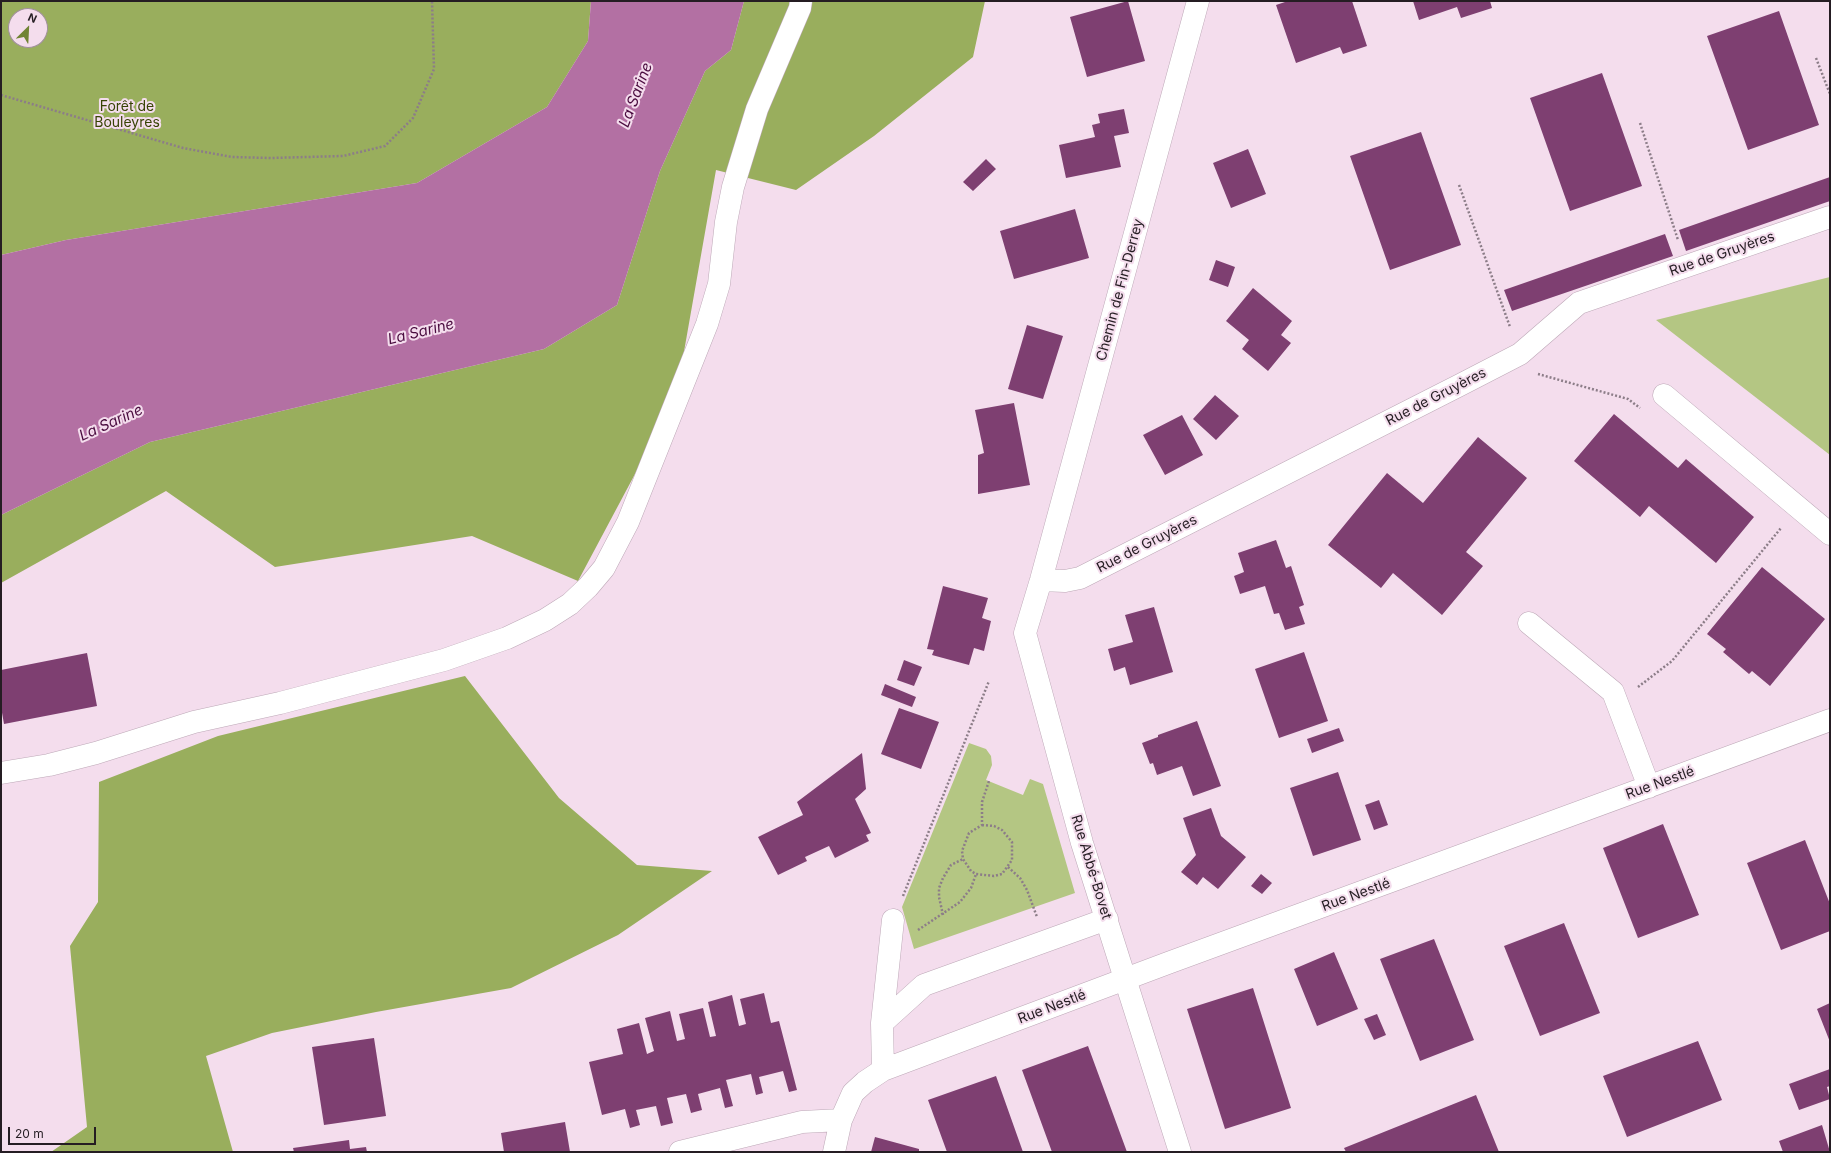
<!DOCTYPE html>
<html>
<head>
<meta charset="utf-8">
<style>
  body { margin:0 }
  #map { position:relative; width:1831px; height:1153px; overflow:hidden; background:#f4dded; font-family:Inter,sans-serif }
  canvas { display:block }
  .frame { position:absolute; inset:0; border:2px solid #251d23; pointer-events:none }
  .north { position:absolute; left:8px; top:8px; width:40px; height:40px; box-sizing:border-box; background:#f4dded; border:1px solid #a1909c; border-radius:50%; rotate:24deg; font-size:11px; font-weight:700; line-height:16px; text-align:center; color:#251d23 }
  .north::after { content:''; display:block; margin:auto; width:14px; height:18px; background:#718434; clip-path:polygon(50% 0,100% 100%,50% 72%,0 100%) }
  .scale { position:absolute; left:8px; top:1127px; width:88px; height:18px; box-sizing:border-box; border:2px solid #251d23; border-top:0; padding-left:5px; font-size:12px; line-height:14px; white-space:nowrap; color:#251d23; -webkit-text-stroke:3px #f4dded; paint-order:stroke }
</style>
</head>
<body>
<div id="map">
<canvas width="1831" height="1153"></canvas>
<div class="frame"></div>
<div class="north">N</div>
<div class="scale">20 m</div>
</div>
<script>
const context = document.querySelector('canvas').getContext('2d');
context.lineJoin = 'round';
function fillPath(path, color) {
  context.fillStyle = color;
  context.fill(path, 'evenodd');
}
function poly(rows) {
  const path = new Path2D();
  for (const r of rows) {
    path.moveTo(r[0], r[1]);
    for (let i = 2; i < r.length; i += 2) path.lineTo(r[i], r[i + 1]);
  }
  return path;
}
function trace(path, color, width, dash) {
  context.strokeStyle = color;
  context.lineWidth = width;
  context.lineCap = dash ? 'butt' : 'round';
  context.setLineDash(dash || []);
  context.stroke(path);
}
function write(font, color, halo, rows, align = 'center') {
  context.font = font + ' Inter,sans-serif';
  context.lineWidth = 4;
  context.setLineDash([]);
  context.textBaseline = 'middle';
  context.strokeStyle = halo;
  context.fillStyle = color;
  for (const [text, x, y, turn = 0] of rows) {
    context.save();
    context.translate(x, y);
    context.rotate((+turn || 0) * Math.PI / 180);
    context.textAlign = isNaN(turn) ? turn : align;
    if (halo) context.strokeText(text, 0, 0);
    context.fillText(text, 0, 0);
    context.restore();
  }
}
fillPath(poly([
  [1830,277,1830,455,1656,320],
  [969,743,986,749,991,756,992,765,986,780,1023,795,1030,779,1043,784,1075,893,914,949,902,907]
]), '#b4c683');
fillPath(poly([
  [1,1,591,1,588,41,547,107,417,183,66,240,1,255],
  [16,16,40,16,40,40,16,40],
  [744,1,985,1,973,57,874,136,796,190,716,170,676,397,578,581,472,536,275,567,166,491,1,583,1,515,150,442,544,349,617,305,660,171,705,71,731,50],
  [465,676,559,798,637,865,712,871,618,935,511,988,376,1012,272,1033,206,1056,233,1152,51,1152,87,1127,70,946,98,902,99,782,218,736]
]), '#99ae5d');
fillPath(poly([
  [591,1,744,1,731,50,705,71,660,171,617,305,544,349,150,442,1,515,1,255,66,240,417,183,547,107,588,41]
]), '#b370a3');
fillPath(poly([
  [1128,1,1145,61,1087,77,1070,17],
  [1288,1,1352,1,1367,46,1343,54,1340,47,1296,63,1276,5],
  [1413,1,1490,1,1492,8,1461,18,1457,7,1419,20],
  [1779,11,1819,125,1748,150,1707,36],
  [1602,73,1642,186,1570,211,1530,98],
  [1124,109,1129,133,1114,136,1121,167,1066,178,1059,145,1095,137,1092,125,1100,123,1098,114],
  [1421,132,1461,245,1390,270,1350,156],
  [1248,149,1266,194,1231,208,1213,163],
  [986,159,996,169,973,191,963,182],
  [1830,177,1830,201,1686,251,1679,230],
  [1075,209,1089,258,1014,279,1000,231],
  [1665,234,1673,256,1512,311,1504,290],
  [1216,260,1235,267,1228,287,1209,280],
  [1253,288,1292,321,1281,335,1291,343,1268,371,1242,349,1249,340,1226,321],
  [1027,325,1063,336,1043,399,1008,389],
  [1215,395,1239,416,1216,440,1193,419],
  [1014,403,1030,485,978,494,978,455,984,453,975,410],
  [1614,414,1678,468,1686,459,1754,517,1716,563,1649,506,1640,517,1574,461],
  [1182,415,1203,455,1165,475,1143,435],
  [1478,437,1527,478,1466,552,1483,566,1442,615,1393,573,1381,588,1328,545,1387,473,1423,503],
  [1276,540,1286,568,1291,566,1304,605,1299,607,1305,624,1285,630,1279,613,1274,614,1265,586,1240,594,1234,576,1244,572,1238,553],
  [1762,567,1825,619,1770,686,1752,671,1749,674,1723,652,1726,649,1707,634],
  [943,586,988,598,982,618,991,621,984,651,974,648,969,665,932,655,934,650,927,649],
  [1154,607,1173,672,1130,685,1125,667,1114,671,1108,649,1133,642,1125,615],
  [1304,652,1328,721,1279,738,1255,669],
  [87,653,97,706,4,724,1,707,1,670],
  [904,660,922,667,914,686,897,680],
  [885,684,916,697,912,707,881,695],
  [899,708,939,722,921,769,881,754],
  [1197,721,1221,786,1193,796,1182,766,1157,775,1153,763,1150,764,1142,743,1158,737,1158,735],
  [1339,728,1344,741,1312,753,1307,739],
  [862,753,866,789,855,799,871,833,866,835,869,841,835,858,829,846,805,857,807,861,778,875,758,837,803,815,797,802],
  [1338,772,1361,840,1313,856,1290,788],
  [1379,800,1388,825,1374,830,1365,805],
  [1211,808,1221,836,1246,857,1218,889,1203,877,1197,885,1181,872,1196,855,1183,818],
  [1663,824,1699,915,1638,938,1603,848],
  [1805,840,1830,904,1830,931,1781,950,1747,863],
  [1261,874,1272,883,1262,894,1251,886],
  [1564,923,1600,1013,1540,1036,1504,946],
  [1434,939,1474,1040,1420,1061,1380,959],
  [1334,952,1358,1009,1317,1026,1294,969],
  [1253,988,1291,1108,1225,1129,1187,1009],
  [764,993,771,1023,779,1021,797,1090,789,1092,783,1071,759,1077,763,1093,756,1095,751,1074,726,1080,733,1106,725,1108,720,1088,698,1094,702,1110,691,1113,686,1094,667,1098,673,1123,661,1126,656,1106,636,1110,640,1125,630,1128,625,1109,602,1115,589,1062,623,1054,617,1029,639,1023,647,1054,654,1051,645,1018,670,1011,677,1041,685,1039,679,1014,703,1008,710,1037,716,1036,708,1002,732,995,739,1026,746,1024,740,999],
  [1830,1003,1830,1042,1817,1009],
  [1377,1014,1386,1035,1374,1040,1364,1019],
  [374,1038,386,1116,324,1125,312,1047],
  [1698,1041,1722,1100,1627,1137,1603,1076],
  [1088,1046,1127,1152,1052,1152,1022,1070],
  [1830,1069,1830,1086,1827,1087,1830,1099,1799,1110,1789,1084],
  [996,1076,1023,1152,947,1152,928,1100],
  [1476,1095,1499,1152,1346,1152,1344,1148],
  [565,1122,570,1152,504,1152,501,1133],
  [1822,1125,1830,1152,1783,1152,1779,1141],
  [875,1137,919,1149,919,1152,871,1152],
  [349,1140,350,1149,366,1147,367,1152,294,1152,293,1148]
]), '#7e3f71');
const minor = poly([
  [1664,395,1830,534],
  [1041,580,1065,581,1080,578,1460,385,1520,354,1579,303,1830,217],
  [1529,623,1613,692,1649,787],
  [1,773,49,765,96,753,194,722,280,703,444,660,507,638,545,620,570,604,588,587,604,568,628,522,707,324,719,284,726,222,733,187,757,109,800,8,801,1],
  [882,1023,924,985,1107,919],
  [883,1070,882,1023,893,920],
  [680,1152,802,1122,841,1120],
  [834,1152,841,1120,853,1093,865,1082,883,1070,1168,963,1830,720],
  [1180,1152,1082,843,1025,633,1041,580,1198,1]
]);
trace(minor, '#bda8b7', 23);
trace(poly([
  [1816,58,1830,94],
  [1,95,183,148,232,157,271,158,343,156,385,146,413,118,434,69,432,1],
  [1640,123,1678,240],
  [1459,185,1510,327],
  [1538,374,1628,399,1640,408],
  [1638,687,1672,661,1781,528],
  [982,825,994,826,1002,830,1012,842,1012,860,1002,874,994,876,976,874,971,871,963,859,962,851,969,833,982,825,982,802,989,781],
  [1008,867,1020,878,1027,890,1037,917],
  [903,896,989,681],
  [943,915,939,897,939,888,943,878,951,865,963,859],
  [918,930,960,902,971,888,976,874]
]), '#8c7d88', 2.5, [2, 2]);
trace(minor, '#fff', 22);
write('14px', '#374304', '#f4dded', [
  ["Forêt de",127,107],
  ["Bouleyres",127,123]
]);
write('14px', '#251d23', '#f4dded', [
  ["Rue de Gruyères",1722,254,-19],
  ["Chemin de Fin-Derrey",1120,290,-75],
  ["Rue de Gruyères",1436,397,-27],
  ["Rue de Gruyères",1147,544,-27],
  ["Rue Nestlé",1660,783,-20],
  ["Rue Abbé-Bovet",1091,867,73],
  ["Rue Nestlé",1356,895,-20],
  ["Rue Nestlé",1052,1007,-21]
]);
write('italic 15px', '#4a0c3f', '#f4dded', [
  ["La Sarine",636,95,-69],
  ["La Sarine",421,332,-14],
  ["La Sarine",111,423,-24]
]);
</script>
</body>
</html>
